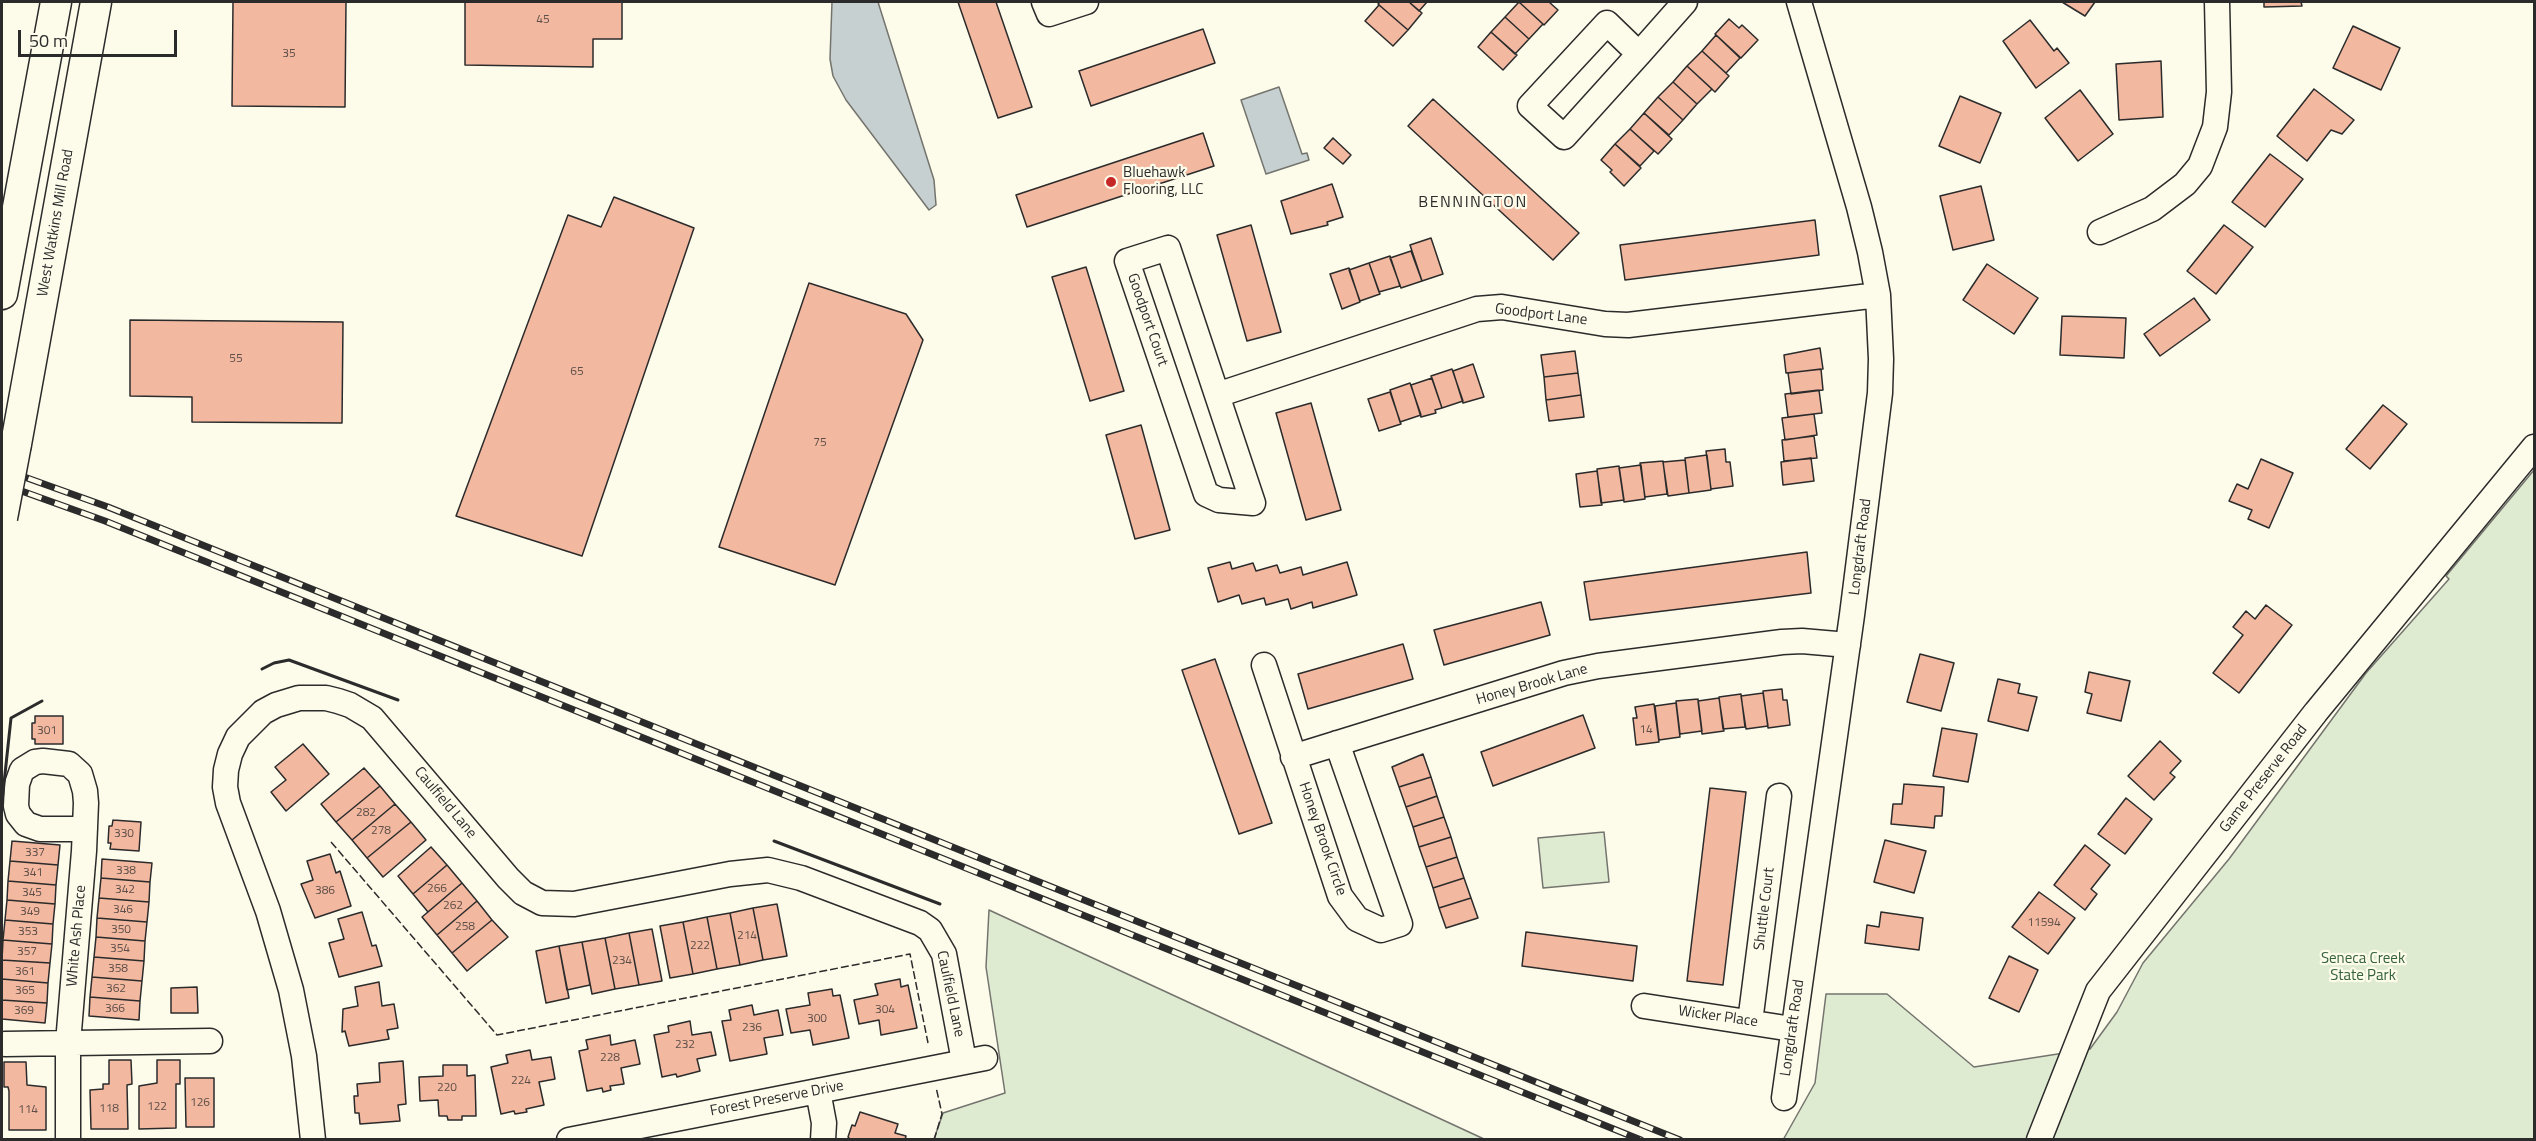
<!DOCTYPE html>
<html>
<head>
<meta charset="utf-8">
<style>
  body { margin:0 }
  #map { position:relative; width:2536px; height:1141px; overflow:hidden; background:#fdfbea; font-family:"Titillium Web",sans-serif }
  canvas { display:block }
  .frame { position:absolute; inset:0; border:3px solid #2b2b2b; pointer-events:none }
  .scale { position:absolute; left:18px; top:30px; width:159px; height:27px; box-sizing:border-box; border:3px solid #2b2b2b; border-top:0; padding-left:8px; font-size:18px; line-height:21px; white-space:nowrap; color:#2b2b2b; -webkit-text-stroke:4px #fdfbea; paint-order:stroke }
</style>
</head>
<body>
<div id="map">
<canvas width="2536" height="1141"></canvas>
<div class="frame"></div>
<div class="scale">50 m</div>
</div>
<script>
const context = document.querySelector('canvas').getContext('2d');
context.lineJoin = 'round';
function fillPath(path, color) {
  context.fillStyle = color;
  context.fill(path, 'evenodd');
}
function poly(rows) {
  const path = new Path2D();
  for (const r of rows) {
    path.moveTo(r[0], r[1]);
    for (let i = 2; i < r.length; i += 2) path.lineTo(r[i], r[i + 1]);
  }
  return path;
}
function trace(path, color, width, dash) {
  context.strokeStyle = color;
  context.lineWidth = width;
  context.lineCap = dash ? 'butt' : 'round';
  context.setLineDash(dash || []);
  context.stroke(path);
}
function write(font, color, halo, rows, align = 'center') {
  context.font = font + ' "Titillium Web",sans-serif';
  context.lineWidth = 4.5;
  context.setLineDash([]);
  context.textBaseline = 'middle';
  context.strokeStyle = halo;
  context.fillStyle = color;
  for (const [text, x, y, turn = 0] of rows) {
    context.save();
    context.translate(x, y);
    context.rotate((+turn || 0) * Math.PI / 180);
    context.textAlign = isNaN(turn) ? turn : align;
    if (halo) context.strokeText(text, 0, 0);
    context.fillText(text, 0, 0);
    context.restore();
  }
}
const green = poly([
  [2534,470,2534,1139,1783,1140,1815,1083,1826,994,1887,994,1974,1067,2090,1049,2117,1012,2143,963,2229,859,2366,673,2449,579,2446,576,2534,470],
  [1604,832,1609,882,1543,888,1538,838,1604,832],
  [989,910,1484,1139,934,1139,943,1113,1005,1093,986,967,989,910]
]);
fillPath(green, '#deebd1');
trace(green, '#74746e', 1.5);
const water = poly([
  [832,2,878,2,934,180,936,205,929,210,846,100,833,76,830,59,832,2],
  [1279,87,1302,154,1307,153,1309,160,1266,174,1241,100,1279,87]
]);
fillPath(water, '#c7d0d0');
trace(water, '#74746e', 1.5);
const building = poly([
  [233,2,346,2,345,107,232,106,233,2],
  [465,2,622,2,622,39,593,39,593,67,465,65,465,2],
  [958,2,996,2,1032,107,998,118,958,2],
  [1380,2,1409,2,1422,13,1408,30,1378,4,1380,2],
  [1409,2,1427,2,1419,11,1409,2],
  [1519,2,1543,24,1529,39,1505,17,1519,2],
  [1519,2,1549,2,1558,10,1544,25,1519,2],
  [2062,2,2095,2,2085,16,2062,2],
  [2264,2,2301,2,2302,6,2264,7,2264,2],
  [1379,5,1408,30,1393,46,1365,21,1379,5],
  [1505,17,1529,39,1515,54,1491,32,1505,17],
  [1729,19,1739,28,1742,25,1758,40,1741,58,1715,34,1729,19],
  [2030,20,2054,51,2057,48,2069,63,2036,88,2003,41,2030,20],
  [2353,26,2400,48,2381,90,2333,68,2353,26],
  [1203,29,1215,63,1091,106,1079,71,1203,29],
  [1491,32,1517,55,1503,70,1478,47,1491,32],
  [1716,35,1740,58,1726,73,1702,51,1716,35],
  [1702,51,1729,76,1715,92,1687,66,1702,51],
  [2161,61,2163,117,2119,120,2116,64,2161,61],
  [1687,66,1712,89,1697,104,1673,82,1687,66],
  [1673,82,1697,104,1683,120,1658,97,1673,82],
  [2314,89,2354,120,2342,134,2331,130,2307,161,2277,136,2314,89],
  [2080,90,2113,134,2078,161,2045,118,2080,90],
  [1960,96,2001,113,1980,163,1939,146,1960,96],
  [1658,97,1683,120,1669,135,1644,113,1658,97],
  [1433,99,1579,233,1553,260,1408,126,1433,99],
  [1644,113,1672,139,1658,154,1630,129,1644,113],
  [1630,129,1654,151,1640,166,1615,144,1630,129],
  [1203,133,1214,166,1027,227,1016,195,1203,133],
  [1333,138,1351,155,1343,164,1324,148,1333,138],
  [1615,144,1641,168,1624,186,1610,172,1612,170,1601,160,1615,144],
  [2270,154,2303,179,2265,227,2232,202,2270,154],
  [1332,184,1343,217,1327,222,1328,225,1291,234,1281,201,1332,184],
  [1981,186,1994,240,1953,250,1940,196,1981,186],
  [614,197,694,228,582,556,456,516,568,215,601,227,614,197],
  [1815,220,1819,255,1625,280,1620,245,1815,220],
  [1251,225,1281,332,1247,341,1217,235,1251,225],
  [2224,225,2253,247,2216,294,2187,271,2224,225],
  [1431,238,1443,274,1422,281,1410,245,1431,238],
  [1411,251,1422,281,1401,288,1390,258,1411,251],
  [1390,256,1400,286,1379,292,1369,263,1390,256],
  [1369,263,1380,294,1360,301,1349,270,1369,263],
  [1987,264,2038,298,2014,334,1963,300,1987,264],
  [1086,267,1124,391,1090,401,1052,277,1086,267],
  [1349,268,1360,302,1342,309,1330,274,1349,268],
  [809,283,906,314,923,340,835,585,719,547,809,283],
  [2194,298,2210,320,2160,356,2144,334,2194,298],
  [2062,316,2126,318,2124,358,2060,355,2062,316],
  [130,320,343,322,342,423,192,422,192,397,130,396,130,320],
  [1820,348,1823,369,1786,373,1784,355,1820,348],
  [1575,351,1578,373,1544,377,1541,355,1575,351],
  [1473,364,1484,397,1463,403,1453,371,1473,364],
  [1452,369,1463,401,1442,408,1431,376,1452,369],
  [1821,369,1823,390,1791,394,1788,373,1821,369],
  [1578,373,1581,395,1546,400,1544,377,1578,373],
  [1432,378,1442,408,1435,410,1436,413,1421,417,1411,385,1432,378],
  [1410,383,1421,415,1400,422,1390,390,1410,383],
  [1819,390,1822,413,1788,417,1785,394,1819,390],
  [1390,392,1401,424,1379,431,1368,399,1390,392],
  [1581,395,1584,417,1549,421,1546,400,1581,395],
  [1311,403,1341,510,1306,520,1276,413,1311,403],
  [2383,405,2407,424,2370,469,2346,449,2383,405],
  [1814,414,1817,435,1785,440,1782,418,1814,414],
  [1141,425,1170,530,1135,539,1106,435,1141,425],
  [1814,436,1817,458,1784,461,1782,440,1814,436],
  [1725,449,1726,462,1730,462,1733,486,1711,489,1706,451,1725,449],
  [1707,455,1711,490,1689,493,1685,458,1707,455],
  [1811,458,1814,481,1783,485,1781,462,1811,458],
  [2261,459,2293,473,2269,528,2248,519,2252,510,2229,501,2237,484,2248,489,2261,459],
  [1685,460,1689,493,1668,496,1663,462,1685,460],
  [1663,461,1667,494,1645,497,1640,463,1663,461],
  [1641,465,1645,499,1624,502,1619,468,1641,465],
  [1619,466,1624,500,1601,503,1597,469,1619,466],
  [1597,471,1602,505,1580,507,1576,474,1597,471],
  [1807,552,1811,593,1590,620,1584,582,1807,552],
  [1230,562,1232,569,1253,563,1256,571,1277,565,1280,573,1301,567,1303,575,1347,562,1357,595,1313,608,1312,602,1291,609,1288,599,1266,605,1264,598,1242,604,1239,595,1218,602,1208,568,1230,562],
  [1541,602,1550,635,1444,665,1434,630,1541,602],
  [2266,605,2292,625,2239,693,2213,673,2243,635,2233,627,2246,611,2255,619,2266,605],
  [1403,644,1413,679,1308,709,1298,674,1403,644],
  [1920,654,1954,663,1941,711,1907,702,1920,654],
  [1215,659,1272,823,1239,834,1182,670,1215,659],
  [2089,672,2130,681,2121,721,2087,713,2092,694,2085,692,2089,672],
  [1998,679,2020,684,2018,693,2037,697,2028,731,1988,721,1998,679],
  [1782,689,1783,700,1787,700,1790,725,1768,728,1763,691,1782,689],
  [1763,693,1768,726,1746,729,1741,696,1763,693],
  [1741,694,1745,727,1723,729,1719,697,1741,694],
  [1719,698,1724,731,1702,734,1698,701,1719,698],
  [1698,699,1702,731,1680,734,1676,701,1698,699],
  [1676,703,1680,737,1659,740,1655,706,1676,703],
  [1654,704,1659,742,1636,745,1633,718,1637,718,1635,707,1654,704],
  [1583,715,1595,748,1493,786,1481,752,1583,715],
  [35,716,63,716,63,744,35,744,35,739,32,739,32,723,35,723,35,716],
  [1942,728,1977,734,1968,782,1933,776,1942,728],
  [2160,741,2181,761,2170,773,2175,777,2154,800,2128,776,2160,741],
  [303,744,329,774,286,811,271,792,286,780,275,767,303,744],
  [1423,754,1431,777,1399,787,1392,767,1423,754],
  [364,768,380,786,336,822,321,804,364,768],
  [1431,777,1437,796,1406,807,1399,787,1431,777],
  [1904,784,1944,787,1942,816,1935,816,1934,828,1891,824,1893,804,1902,804,1904,784],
  [380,786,395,804,352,840,336,822,380,786],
  [1710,788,1746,792,1723,985,1687,981,1710,788],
  [1437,796,1444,817,1413,827,1406,807,1437,796],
  [2126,798,2152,819,2125,854,2098,834,2126,798],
  [395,804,411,822,367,858,352,840,395,804],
  [1444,817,1451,837,1419,847,1413,827,1444,817],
  [113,820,141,822,139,851,110,849,111,843,108,843,109,826,112,826,113,820],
  [411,822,426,840,383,877,367,858,411,822],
  [1451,837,1457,857,1426,867,1419,847,1451,837],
  [1885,840,1926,851,1914,893,1874,882,1885,840],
  [12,841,60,845,58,865,10,861,12,841],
  [2085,845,2110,865,2091,889,2097,894,2085,910,2054,885,2085,845],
  [431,847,447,865,413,894,398,876,431,847],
  [330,854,336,873,340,871,351,906,315,918,301,884,313,880,307,861,330,854],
  [1457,857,1464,878,1433,888,1426,867,1457,857],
  [102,859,152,863,150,882,101,878,102,859],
  [10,861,58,865,56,885,8,881,10,861],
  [447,865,462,883,428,912,413,894,447,865],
  [101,878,150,882,149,902,99,898,101,878],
  [1464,878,1471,898,1439,908,1433,888,1464,878],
  [8,881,56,885,55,904,7,900,8,881],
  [462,883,477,901,437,935,422,917,462,883],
  [2039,892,2075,918,2048,954,2012,927,2039,892],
  [99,898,149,902,147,922,97,918,99,898],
  [1471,898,1478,918,1446,928,1439,908,1471,898],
  [7,900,55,904,53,924,5,920,7,900],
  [477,901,492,920,452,953,437,935,477,901],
  [777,904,787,956,763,960,753,908,777,904],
  [753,908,763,960,740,965,730,913,753,908],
  [362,912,372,946,376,945,382,966,339,977,329,943,344,939,338,919,362,912],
  [1881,912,1923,918,1919,950,1865,943,1867,925,1879,927,1881,912],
  [730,913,740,965,717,969,707,917,730,913],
  [707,917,717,969,693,974,683,922,707,917],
  [97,918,147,922,145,941,96,937,97,918],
  [5,920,53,924,52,944,3,940,5,920],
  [492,920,508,937,467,971,452,953,492,920],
  [683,922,693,974,670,978,660,926,683,922],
  [652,929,662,981,639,985,629,933,652,929],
  [1526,932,1637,946,1633,981,1522,966,1526,932],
  [629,933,639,985,615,989,605,938,629,933],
  [96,937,145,941,144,961,94,957,96,937],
  [605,938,615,989,592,994,582,942,605,938],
  [3,940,52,944,50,963,2,960,3,940],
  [582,942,590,985,567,990,559,946,582,942],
  [559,946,569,998,546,1003,536,951,559,946],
  [2009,956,2038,970,2019,1012,1989,998,2009,956],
  [94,957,144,961,142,981,92,977,94,957],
  [2,960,50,963,48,983,2,979,2,960],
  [92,977,142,981,140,1001,90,997,92,977],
  [2,979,48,983,47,1003,2,1000,2,979],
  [900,979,901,987,908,985,917,1028,881,1035,879,1020,859,1024,854,1000,878,995,875,984,900,979],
  [379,982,382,1006,394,1004,398,1028,387,1030,389,1039,349,1046,345,1031,342,1032,343,1009,358,1006,355,987,379,982],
  [197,987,198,1013,171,1013,171,988,197,987],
  [832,989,833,996,840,995,849,1038,813,1045,810,1030,791,1033,786,1009,810,1005,808,993,832,989],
  [90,997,140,1001,139,1020,89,1016,90,997],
  [2,1000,47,1003,45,1023,2,1019,2,1000],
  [752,1005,754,1015,778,1010,783,1035,764,1038,767,1054,730,1061,722,1021,731,1020,729,1010,752,1005],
  [690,1021,692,1035,711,1032,716,1055,697,1059,700,1071,677,1077,676,1074,662,1077,654,1035,669,1032,668,1026,690,1021],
  [610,1035,611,1045,635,1040,640,1064,621,1068,624,1084,610,1086,611,1090,603,1092,602,1088,587,1091,579,1051,588,1049,586,1040,610,1035],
  [530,1050,532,1060,551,1057,555,1079,539,1082,544,1105,526,1109,527,1112,515,1114,514,1111,501,1114,491,1067,508,1063,506,1055,530,1050],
  [109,1060,131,1060,132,1084,127,1085,128,1129,91,1129,90,1090,103,1089,103,1084,109,1084,109,1060],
  [157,1060,180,1060,180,1084,176,1084,176,1128,139,1129,139,1086,157,1083,157,1060],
  [403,1061,406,1104,398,1105,400,1121,360,1124,359,1113,355,1113,354,1096,358,1096,357,1084,380,1082,379,1063,403,1061],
  [4,1062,26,1062,27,1085,46,1087,46,1130,9,1130,9,1091,8,1087,4,1087,4,1062],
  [443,1065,467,1065,467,1076,475,1075,476,1116,462,1116,462,1120,448,1120,447,1116,439,1116,438,1100,420,1101,419,1077,443,1076,443,1065],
  [185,1078,214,1078,214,1127,186,1127,185,1078],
  [860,1112,898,1124,895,1133,906,1136,905,1140,851,1140,848,1137,852,1125,855,1126,860,1112]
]);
fillPath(building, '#f2b8a0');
trace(building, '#2b2b2b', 1.5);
const minor = poly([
  [1044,2,1049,14,1086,2],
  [1639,54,1607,23,1530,106,1564,137,1639,54,1685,2],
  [2100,232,2152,209,2185,184,2200,166,2215,127,2219,92,2217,2],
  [1168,248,1253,503,1219,500,1206,494,1127,261,1168,248],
  [1217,395,1477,309,1502,307,1605,324,1628,325,1878,295],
  [1264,665,1340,896,1357,919,1381,930,1400,924,1337,743],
  [1293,757,1564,673,1598,666,1782,642,1802,641,1848,645],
  [1644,1006,1792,1029],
  [1750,1022,1779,796],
  [5,1044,210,1041],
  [818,1091,824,1123,823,1140],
  [1784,1098,1852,615,1880,393,1881,359,1878,295,1870,252,1859,207,1799,2],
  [68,1140,68,1043,84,851,86,803,85,791,80,774,69,764,43,761,35,762,22,770,17,784,16,806,18,814,26,824,40,829,85,829],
  [313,1140,304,1056,291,990,268,911,228,803,225,787,226,770,230,754,238,737,263,712,276,705,299,698,326,698,338,701,350,705,372,718,508,878,523,893,542,903,574,904,730,874,768,870,801,878,920,923,930,930,944,954,964,1061],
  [569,1140,985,1058],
  [2039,1140,2098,991,2316,712,2534,447]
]);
const major = poly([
  [2,294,56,2],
  [16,444,96,2]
]);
trace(minor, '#2b2b2b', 27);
trace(major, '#2b2b2b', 33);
trace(minor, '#fdfbea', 24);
trace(major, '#fdfbea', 30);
const rail = poly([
  [2,469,108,507,1680,1140],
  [2,484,105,521,1641,1140]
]);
trace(rail, '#2b2b2b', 7);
trace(rail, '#fdfbea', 4.5, [14]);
const majorBridge = poly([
  [2,518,16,444]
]);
trace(majorBridge, '#2b2b2b', 33, []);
trace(majorBridge, '#fdfbea', 30);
trace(poly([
  [331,842,497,1035,910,954,928,1043],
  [934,1140,942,1114,936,1087]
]), '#2b2b2b', 1.5, [8, 3]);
trace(poly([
  [262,669,274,663,289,660,398,700],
  [2,802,11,718,42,701],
  [774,841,940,904]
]), '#2b2b2b', 3);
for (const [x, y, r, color] of [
  [1111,182,6,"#c62828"]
]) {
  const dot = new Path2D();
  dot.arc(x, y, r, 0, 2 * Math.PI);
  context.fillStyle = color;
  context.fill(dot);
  trace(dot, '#fdfbea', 2);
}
write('12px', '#5d4e48', null, [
  ["45",543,20],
  ["35",289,54],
  ["55",236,359],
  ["65",577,372],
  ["75",820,443],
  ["14",1646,730],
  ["301",47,731],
  ["282",366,813],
  ["278",381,831],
  ["330",124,834],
  ["337",35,853],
  ["338",126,871],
  ["341",33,873],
  ["266",437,889],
  ["342",125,890],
  ["386",325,891],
  ["345",32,893],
  ["262",453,906],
  ["346",123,910],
  ["349",30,912],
  ["11594",2044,923],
  ["258",465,927],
  ["350",121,930],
  ["353",28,932],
  ["214",747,936],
  ["222",700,946],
  ["354",120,949],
  ["357",27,952],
  ["234",622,961],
  ["358",118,969],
  ["361",25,972],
  ["362",116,989],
  ["365",25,991],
  ["366",115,1009],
  ["304",885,1010],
  ["369",24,1011],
  ["300",817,1019],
  ["236",752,1028],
  ["232",685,1045],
  ["228",610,1058],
  ["224",521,1081],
  ["220",447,1088],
  ["126",200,1103],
  ["122",157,1107],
  ["118",109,1109],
  ["114",28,1110]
]);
write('15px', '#2b2b2b', '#fdfbea', [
  ["Bluehawk",1123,173],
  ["Flooring, LLC",1123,190]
], 'left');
write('15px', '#2b2b2b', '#fdfbea', [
  ["West Watkins Mill Road",56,223,-80],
  ["Goodport Lane",1541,315,7],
  ["Goodport Court",1147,320,71],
  ["Longdraft Road",1861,547,-83],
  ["Honey Brook Lane",1532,685,-16],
  ["Game Preserve Road",2264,779,-52],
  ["Caulfield Lane",445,803,50],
  ["Honey Brook Circle",1322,839,71],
  ["Shuttle Court",1765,909,-83],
  ["White Ash Place",77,936,-85],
  ["Caulfield Lane",950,994,78],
  ["Wicker Place",1718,1017,8],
  ["Longdraft Road",1793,1028,-82],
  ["Forest Preserve Drive",777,1099,-11]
]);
write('15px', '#34623c', '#fdfbea', [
  ["Seneca Creek",2363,959],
  ["State Park",2363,976]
]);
context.letterSpacing = '1.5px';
write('16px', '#2b2b2b', '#fdfbea', [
  ["BENNINGTON",1473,203]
]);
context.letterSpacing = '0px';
</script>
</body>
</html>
